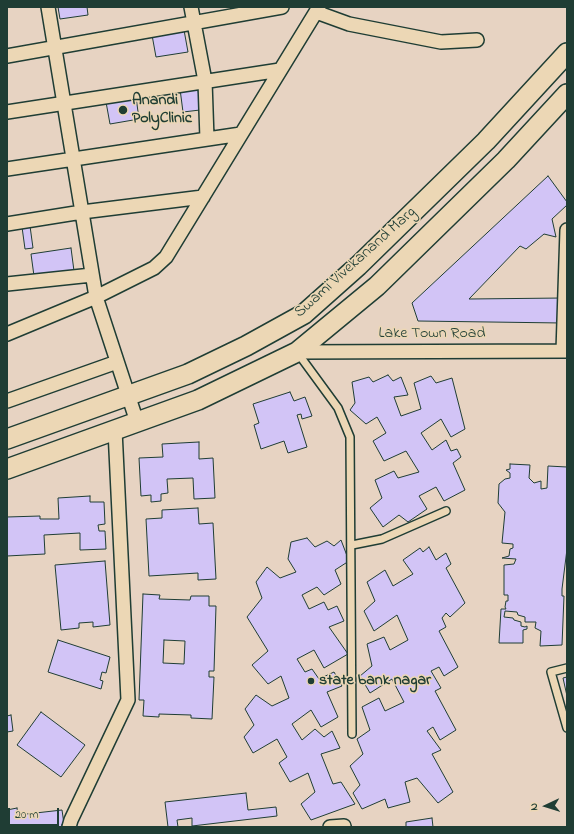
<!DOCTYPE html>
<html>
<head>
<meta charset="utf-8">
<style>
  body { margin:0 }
  #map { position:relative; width:574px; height:834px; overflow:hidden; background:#e7d3c2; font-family:"Indie Flower",sans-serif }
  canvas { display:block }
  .frame { position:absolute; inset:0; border:8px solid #1f3d34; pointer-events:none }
  .north { position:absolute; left:526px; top:786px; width:40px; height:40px; -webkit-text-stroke:3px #ecd7b5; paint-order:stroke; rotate:266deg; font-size:11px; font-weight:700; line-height:16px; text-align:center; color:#1f3d34 }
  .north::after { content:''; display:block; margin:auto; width:14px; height:18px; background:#1f3d34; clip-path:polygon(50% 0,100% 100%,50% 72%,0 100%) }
  .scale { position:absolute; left:8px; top:808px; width:51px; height:18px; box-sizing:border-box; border:2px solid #1f3d34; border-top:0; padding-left:5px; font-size:12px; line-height:14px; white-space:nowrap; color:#1f3d34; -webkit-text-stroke:3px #ecd7b5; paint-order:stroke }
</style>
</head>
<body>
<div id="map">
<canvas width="574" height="834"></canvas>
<div class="frame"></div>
<div class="north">N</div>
<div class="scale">20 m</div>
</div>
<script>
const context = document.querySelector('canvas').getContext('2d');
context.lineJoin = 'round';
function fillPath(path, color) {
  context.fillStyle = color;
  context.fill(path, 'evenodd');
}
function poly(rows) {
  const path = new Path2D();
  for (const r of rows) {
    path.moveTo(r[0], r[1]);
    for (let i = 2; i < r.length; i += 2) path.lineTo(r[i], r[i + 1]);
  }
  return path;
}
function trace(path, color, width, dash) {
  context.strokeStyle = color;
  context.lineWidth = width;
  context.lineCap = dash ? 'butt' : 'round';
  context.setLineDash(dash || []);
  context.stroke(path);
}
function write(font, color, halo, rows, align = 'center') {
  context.font = font + ' "Indie Flower",sans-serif';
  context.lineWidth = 3;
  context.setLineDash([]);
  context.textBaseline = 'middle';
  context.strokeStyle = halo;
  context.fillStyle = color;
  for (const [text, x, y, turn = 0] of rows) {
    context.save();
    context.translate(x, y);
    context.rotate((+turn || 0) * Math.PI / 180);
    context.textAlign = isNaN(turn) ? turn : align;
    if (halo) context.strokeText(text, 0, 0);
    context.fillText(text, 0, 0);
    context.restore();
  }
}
const building = poly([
  [58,7,87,7,88,15,60,19,58,7],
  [184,30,188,52,156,57,152,35,184,30],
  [198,88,200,110,183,112,180,89,198,88],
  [136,97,139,119,110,124,106,102,136,97],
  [548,176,567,202,567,205,552,219,556,237,544,234,526,249,520,246,469,299,563,298,562,323,418,321,412,303,548,176],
  [30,226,33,248,25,249,22,227,30,226],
  [71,248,74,271,34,276,31,254,71,248],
  [388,375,393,381,401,377,408,395,394,397,401,416,421,409,414,383,431,376,436,383,452,378,465,429,451,437,441,419,421,433,432,450,446,440,451,451,457,449,461,457,453,463,465,490,444,501,436,487,419,496,427,509,408,522,399,515,383,527,370,508,382,498,375,480,394,471,398,478,419,472,406,451,384,461,373,441,386,433,377,417,366,424,350,410,355,403,352,382,369,377,373,382,388,375],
  [290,392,294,401,305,397,312,416,302,419,301,414,297,415,307,447,288,453,284,441,261,449,254,425,259,423,253,404,290,392],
  [199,442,199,459,213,458,215,498,194,499,193,478,167,479,168,493,161,494,161,501,151,502,151,495,141,496,139,458,163,457,162,444,199,442],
  [510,464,530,465,529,478,534,483,541,481,541,489,547,488,548,466,567,467,567,549,562,589,562,596,564,596,562,645,540,646,541,631,535,628,536,622,525,622,525,617,518,615,517,612,505,611,504,617,513,618,514,620,521,622,521,626,525,627,527,626,527,629,523,630,523,643,499,643,501,609,506,609,505,607,506,601,508,601,508,595,504,595,504,565,514,564,516,559,502,558,509,556,510,549,513,548,513,544,502,543,505,512,498,503,499,484,505,479,510,478,510,473,506,470,510,469,510,464],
  [90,496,90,502,104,502,105,524,98,525,99,531,105,531,106,549,80,550,80,533,44,535,45,554,7,556,7,517,40,516,40,519,59,519,58,498,90,496],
  [198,508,199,524,213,523,216,579,198,580,198,573,149,576,146,519,162,518,162,510,198,508],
  [307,538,315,547,327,541,334,546,341,540,349,561,335,570,341,584,324,595,317,587,302,595,309,609,324,602,328,610,337,606,344,621,329,627,348,654,324,668,314,650,297,659,305,672,312,669,319,679,334,672,342,686,327,692,338,717,321,727,311,710,292,724,302,740,315,729,324,737,332,731,340,748,321,754,333,784,341,782,355,804,311,820,301,804,315,792,308,773,290,782,279,763,287,757,277,739,253,753,244,737,254,725,245,709,256,695,272,706,289,698,281,676,268,684,252,665,268,651,247,617,262,598,256,582,267,567,280,578,296,572,288,559,291,542,307,538],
  [429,547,436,560,446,553,451,564,446,568,465,603,450,617,446,613,442,618,446,627,439,631,458,667,444,676,439,667,431,671,441,688,435,691,456,730,440,740,433,727,427,731,441,750,432,754,453,792,438,803,417,778,405,782,410,802,388,808,385,799,362,809,353,793,360,785,350,766,363,754,357,739,370,730,362,707,379,698,385,711,404,702,392,679,370,693,360,676,372,666,367,644,384,637,390,650,408,640,397,615,374,631,364,611,375,601,367,582,385,570,393,586,413,574,403,560,420,548,423,552,429,547],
  [105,561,110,625,93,627,93,622,79,623,79,628,61,630,55,565,105,561],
  [143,594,160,595,159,599,190,600,191,596,209,596,209,606,216,606,214,671,209,671,209,677,214,677,212,719,191,718,191,715,159,714,159,717,143,716,144,700,139,700,143,594],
  [164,640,185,641,184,664,163,663,164,640],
  [58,640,110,657,106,673,102,672,100,680,103,681,101,689,48,672,58,640],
  [567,677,567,696,563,678,567,677],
  [41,712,85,745,61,777,17,745,41,712],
  [11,715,13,731,7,732,7,716,11,715],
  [246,793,248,810,276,807,277,816,192,826,192,818,177,820,178,827,168,827,165,802,246,793],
  [17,808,18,815,62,810,64,824,62,824,62,827,7,827,7,810,17,808],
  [432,818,433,827,406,827,406,822,432,818]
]);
fillPath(building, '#d2c4f6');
trace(building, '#1f3d34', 1);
const lane = poly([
  [297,352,338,408,350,437,352,734],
  [352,545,382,539,446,511],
  [567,668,551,672,567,728]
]);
const street = poly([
  [48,7,96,297,137,422],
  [191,7,205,81,207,139],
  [316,12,349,24,441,42,477,40],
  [7,56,282,7],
  [7,112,280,70],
  [7,169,241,134],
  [7,224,82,212,203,197],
  [7,284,92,275],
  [7,334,96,297,154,268,166,257,319,7],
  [563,351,567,230],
  [297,352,567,351],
  [7,401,117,362],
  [69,827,71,820,128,700,115,430],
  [330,827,344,826]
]);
const secondary = poly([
  [7,439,188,374,246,346,304,314,358,266,486,141,567,53],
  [7,469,198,400,297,352,377,286,506,160,567,94]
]);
trace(lane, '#1f3d34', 10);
trace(street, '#1f3d34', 16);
trace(secondary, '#1f3d34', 22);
trace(lane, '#ecd7b5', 7);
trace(street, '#ecd7b5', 13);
trace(secondary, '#ecd7b5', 19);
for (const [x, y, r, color] of [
  [123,110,5,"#1f3d34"],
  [311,681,4,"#1f3d34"]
]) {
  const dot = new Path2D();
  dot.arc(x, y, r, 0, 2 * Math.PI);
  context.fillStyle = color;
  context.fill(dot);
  trace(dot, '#ecd7b5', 1.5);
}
write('bold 16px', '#1f3d34', '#ecd7b5', [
  ["Anandi",132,101],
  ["PolyClinic",132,119],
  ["state bank nagar",319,681]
], 'left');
write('16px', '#1f3d34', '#ecd7b5', [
  ["Swami Vivekanand Marg",356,263,-42],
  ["Lake Town Road",432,334]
]);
</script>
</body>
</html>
